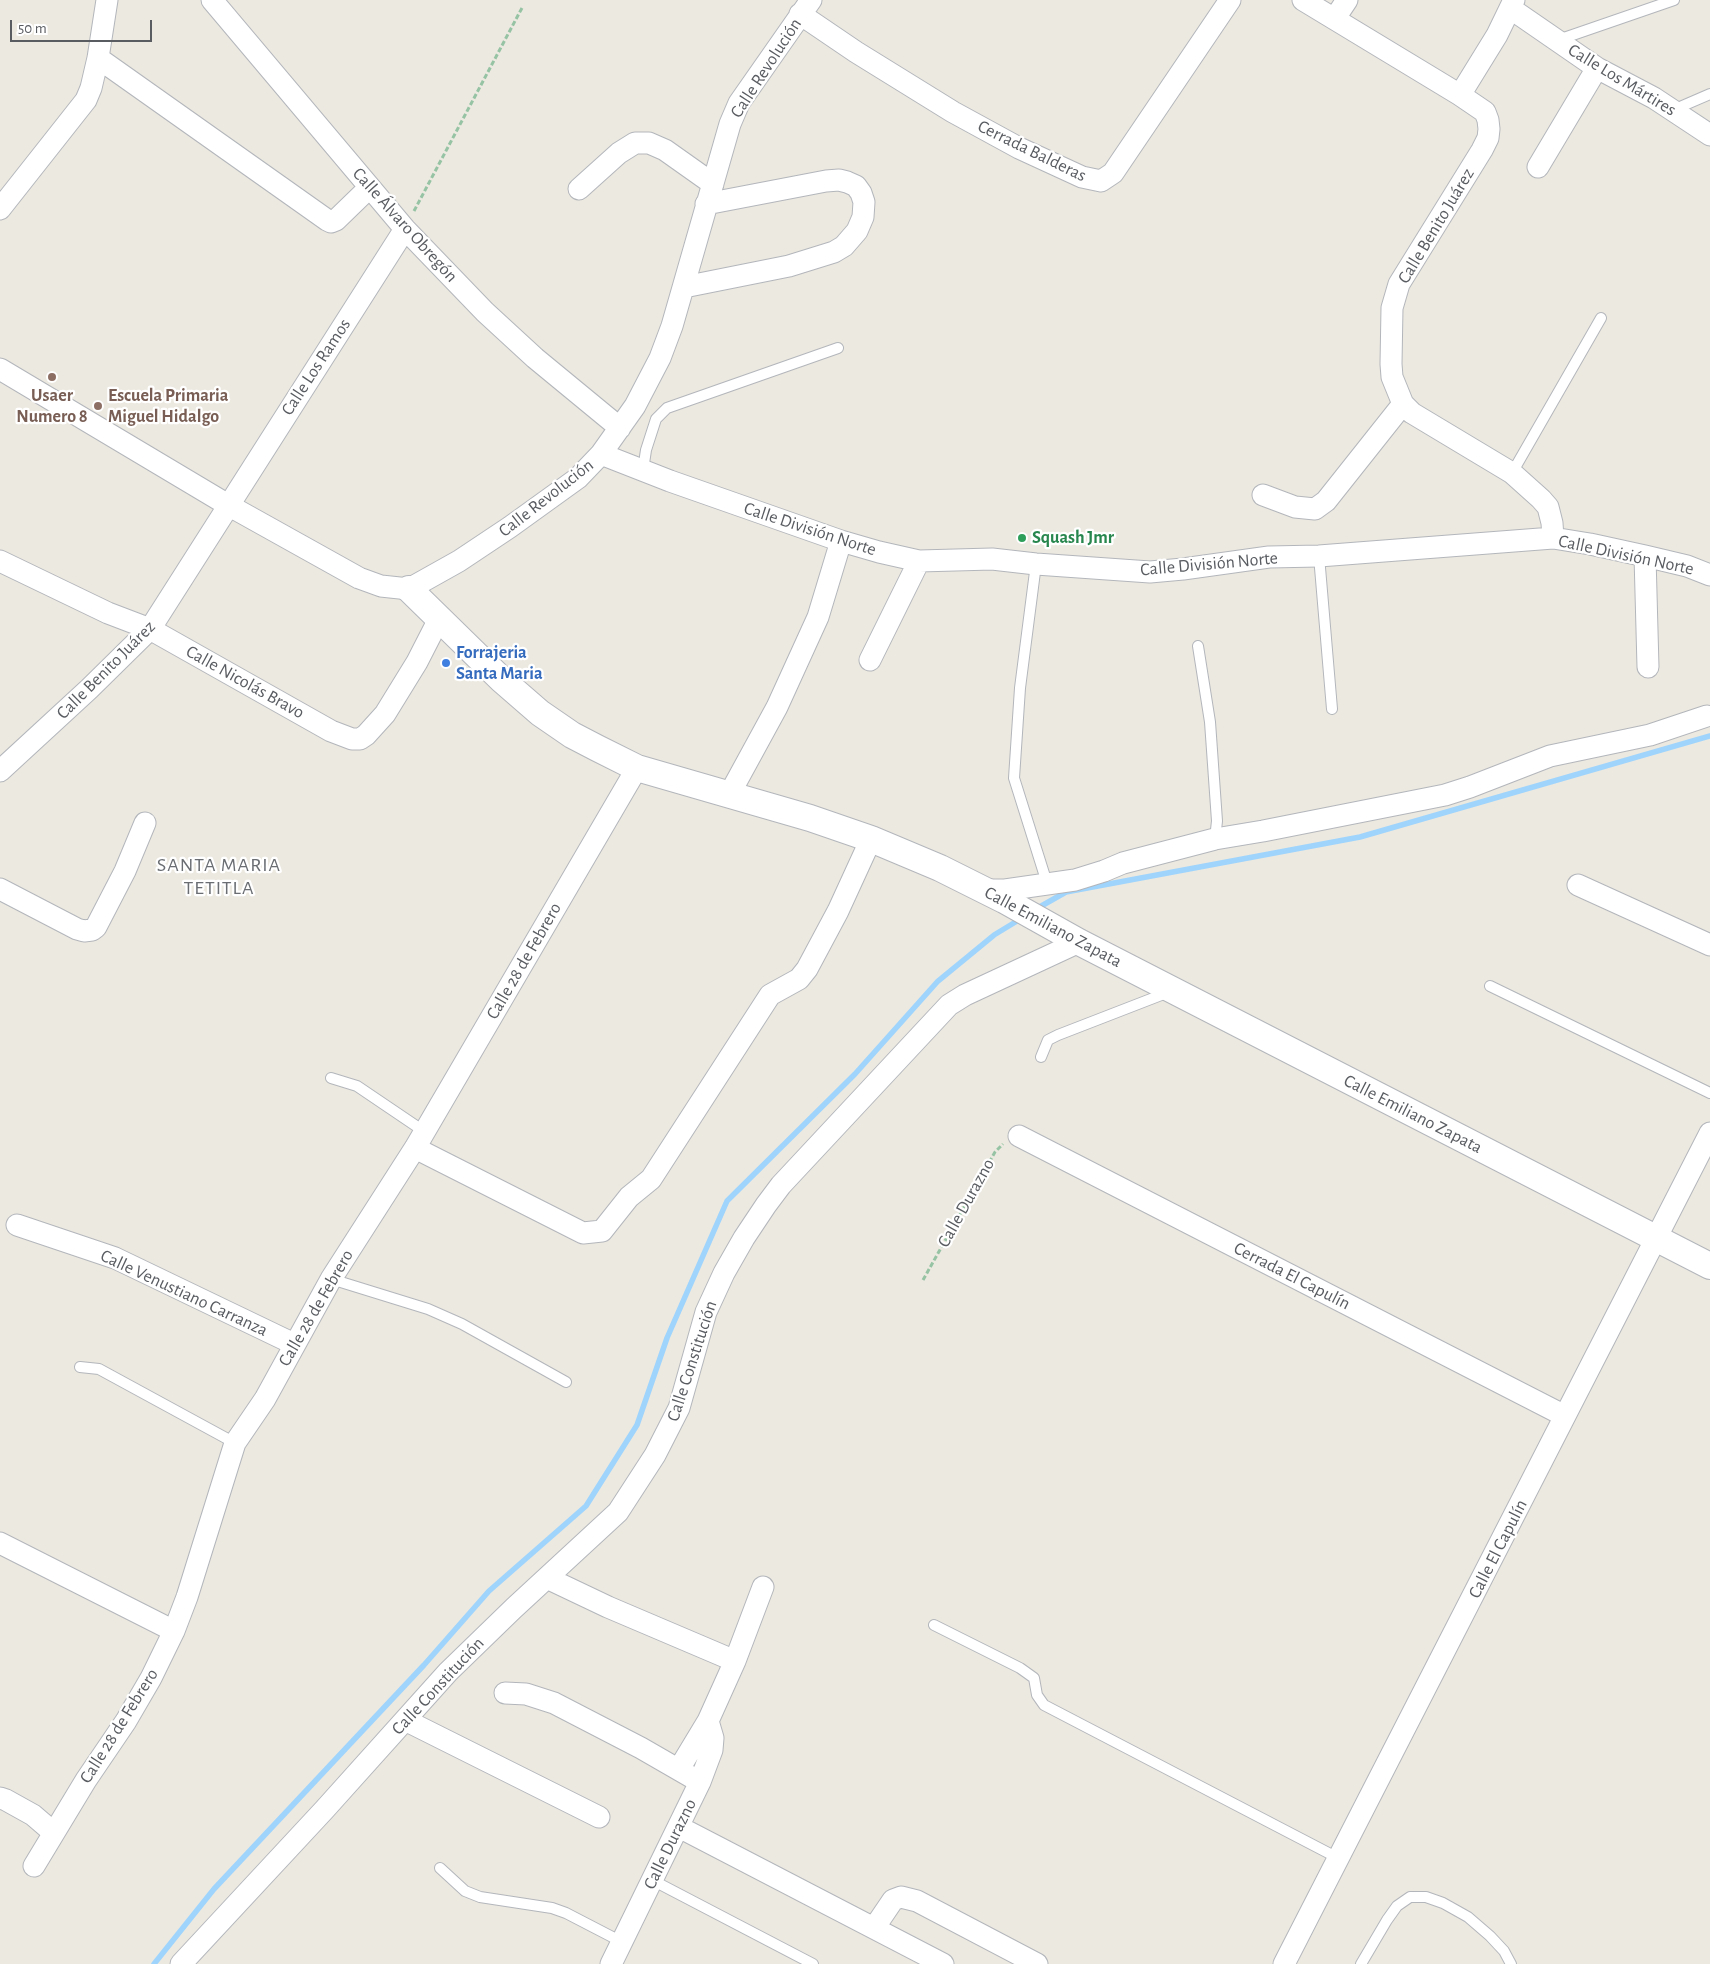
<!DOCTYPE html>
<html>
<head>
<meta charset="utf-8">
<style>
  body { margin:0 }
  #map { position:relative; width:1710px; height:1964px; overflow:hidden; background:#ece9e0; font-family:"Alegreya Sans",sans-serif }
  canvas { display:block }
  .scale { position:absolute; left:10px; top:20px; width:142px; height:22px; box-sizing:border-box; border:2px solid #595c61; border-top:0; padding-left:6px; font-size:15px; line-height:18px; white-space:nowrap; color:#595c61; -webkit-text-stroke:4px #fff; paint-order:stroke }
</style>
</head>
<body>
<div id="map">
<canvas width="1710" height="1964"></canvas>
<div class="scale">50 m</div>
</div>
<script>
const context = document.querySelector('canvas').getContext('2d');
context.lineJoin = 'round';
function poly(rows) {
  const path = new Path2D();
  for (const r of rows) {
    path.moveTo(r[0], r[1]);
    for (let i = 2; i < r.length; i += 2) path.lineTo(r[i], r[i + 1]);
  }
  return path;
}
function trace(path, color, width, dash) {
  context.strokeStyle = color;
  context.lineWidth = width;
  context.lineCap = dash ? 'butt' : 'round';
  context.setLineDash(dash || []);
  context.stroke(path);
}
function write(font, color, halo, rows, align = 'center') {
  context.font = font + ' "Alegreya Sans",sans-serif';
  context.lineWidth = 4.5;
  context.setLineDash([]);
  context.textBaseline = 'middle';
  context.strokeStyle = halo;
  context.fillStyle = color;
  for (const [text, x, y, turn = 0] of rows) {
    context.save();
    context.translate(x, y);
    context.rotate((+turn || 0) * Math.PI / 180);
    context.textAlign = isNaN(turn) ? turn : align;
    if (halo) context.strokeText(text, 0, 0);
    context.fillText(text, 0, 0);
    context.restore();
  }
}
trace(poly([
  [1036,909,1066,892,1360,837,1710,736],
  [154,1964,214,1889,424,1665,489,1591,586,1506,637,1425,667,1338,727,1201,855,1074,938,981,994,935,1022,918]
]), '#9fd4fc', 5.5);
const service = poly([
  [1558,40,1674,0],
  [1673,110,1710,94],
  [643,470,646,450,656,419,667,408,838,348],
  [1512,473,1601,318],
  [1319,556,1332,709],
  [1036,564,1020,688,1014,778,1047,883],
  [1198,646,1210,722,1217,821,1215,839],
  [1490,986,1710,1093],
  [1041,1057,1048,1040,1058,1035,1169,992],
  [331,1078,357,1086,425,1132],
  [331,1279,428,1309,462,1324,566,1382],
  [80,1367,99,1369,235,1443],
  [934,1625,1020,1668,1034,1678,1037,1695,1044,1705,1338,1858],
  [440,1868,465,1891,480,1897,552,1908,566,1913,622,1942],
  [652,1880,813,1964],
  [1361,1964,1387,1920,1397,1906,1410,1897,1426,1897,1443,1903,1468,1917,1490,1936,1504,1951,1511,1964]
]);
const minor = poly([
  [212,0,405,229,485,312,535,358,620,428],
  [1303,0,1460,95,1485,112,1488,120,1489,129,1488,138,1482,150,1399,284,1392,308,1391,364,1392,377,1403,404,1412,413,1512,473,1541,499,1548,507,1552,523,1553,538],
  [1510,8,1597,68,1654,98,1710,135],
  [800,14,856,52,953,112,1019,148,1082,177,1101,181,1113,173,1230,0],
  [1335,18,1347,0],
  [98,58,327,220,331,222,336,220,369,188],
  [1460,95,1497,35,1514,0],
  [1538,167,1597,68],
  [579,189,619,153,635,143,649,143,665,150,713,184],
  [0,209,86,100,91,88,98,58,107,0],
  [684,287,789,266,834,252,844,246,857,231,863,217,864,202,861,193,856,186,847,182,839,180,826,181,706,204],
  [0,369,228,505,359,578,381,586,409,589,459,561,510,527,578,478,601,454,635,406,660,358,672,326,730,124,739,103,811,0],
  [601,454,670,481,841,541,879,552,919,561,992,559,1036,564,1150,572,1183,569,1269,557,1319,556,1553,538,1590,544,1645,556,1687,566,1710,575],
  [1263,495,1295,507,1315,509,1326,501,1403,404],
  [1645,556,1648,667],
  [0,561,108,613,150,629,331,731,352,739,360,739,366,735,385,714,417,662,439,619],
  [870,660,919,561],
  [0,771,89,689,150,629,405,229],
  [729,795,777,707,818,617,841,541],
  [1578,885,1710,945],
  [0,889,77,929,84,931,92,930,96,927,125,871,145,823],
  [984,890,1005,890,1075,880,1104,871,1123,863,1215,839,1263,831,1445,795,1470,787,1550,756,1650,735,1707,716],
  [1019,1136,1565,1416],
  [415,1148,583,1233,602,1231,629,1197,651,1179,770,995,799,979,807,969,838,911,871,839],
  [17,1225,115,1258,294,1344],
  [0,1543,174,1631],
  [547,1578,608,1607,735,1661],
  [505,1693,526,1694,554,1703,641,1748,700,1782],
  [405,1720,599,1817],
  [679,1769,708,1721,735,1661,763,1587],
  [0,1798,6,1800,33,1815,54,1833],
  [679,1827,943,1964],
  [34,1866,86,1780,126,1721,151,1678,174,1631,187,1597,235,1443,265,1399,331,1279,415,1148,637,768],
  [874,1928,893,1900,901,1897,917,1901,1037,1964],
  [181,1964,325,1809,448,1672,514,1608,618,1512,655,1455,679,1408,706,1312,724,1273,744,1238,766,1205,781,1185,949,1005,965,995,1079,942],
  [611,1964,700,1782,712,1750,713,1738,708,1721],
  [1284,1964,1710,1133]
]);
const tertiary = poly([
  [409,589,502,680,540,713,572,735,597,748,637,768,810,818,871,839,940,868,1004,900,1079,942,1710,1266]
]);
trace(service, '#b3b6bb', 12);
trace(minor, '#b3b6bb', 23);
trace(tertiary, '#b3b6bb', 28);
trace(poly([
  [414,211,523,6],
  [923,1280,995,1152,1003,1144]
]), '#96c3a3', 3, [5, 2.5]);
trace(service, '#fff', 10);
trace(minor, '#fff', 21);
trace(tertiary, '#fff', 26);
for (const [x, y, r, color] of [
  [52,377,5,"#8d6e63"],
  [98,406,5,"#8d6e63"],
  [1022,538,5,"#2e9e5b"],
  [446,663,5,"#3f7fe0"]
]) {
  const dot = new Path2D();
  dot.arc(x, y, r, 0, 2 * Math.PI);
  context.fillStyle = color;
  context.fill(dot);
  trace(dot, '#fff', 2);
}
write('18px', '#595c61', '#fff', [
  ["Calle Revolución",766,68,-57],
  ["Calle Los Mártires",1622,80,31],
  ["Cerrada Balderas",1032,151,26],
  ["Calle Álvaro Obregón",405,225,48],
  ["Calle Benito Juárez",1436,226,-59],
  ["Calle Los Ramos",316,367,-57],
  ["Calle Revolución",546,498,-38],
  ["Calle División Norte",810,529,18],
  ["Calle División Norte",1626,555,12],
  ["Calle División Norte",1209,564,-5],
  ["Calle Benito Juárez",106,670,-45],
  ["Calle Nicolás Bravo",245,682,29],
  ["Calle Emiliano Zapata",1053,927,28],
  ["Calle 28 de Febrero",524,961,-60],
  ["Calle Emiliano Zapata",1413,1114,27],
  ["Calle Durazno",966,1203,-61],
  ["Cerrada El Capulín",1292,1276,27],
  ["Calle Venustiano Carranza",184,1293,25],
  ["Calle 28 de Febrero",316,1308,-60],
  ["Calle Constitución",692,1361,-72],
  ["Calle El Capulín",1498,1549,-63],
  ["Calle Constitución",438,1686,-47],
  ["Calle 28 de Febrero",119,1726,-58],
  ["Calle Durazno",670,1844,-64]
]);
write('bold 18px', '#785e54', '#fff', [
  ["Usaer",52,396],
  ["Numero 8",52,417],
  ["Escuela Primaria",108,396,"left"],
  ["Miguel Hidalgo",108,417,"left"]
]);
write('bold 18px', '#27864d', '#fff', [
  ["Squash Jmr",1032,538]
], 'left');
write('bold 18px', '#366cbe', '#fff', [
  ["Forrajeria",456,653],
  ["Santa Maria",456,674]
], 'left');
context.letterSpacing = '1px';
write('20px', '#6a6e73', '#fff', [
  ["SANTA MARIA",219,865],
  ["TETITLA",219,888]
]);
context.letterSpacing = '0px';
</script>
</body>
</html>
